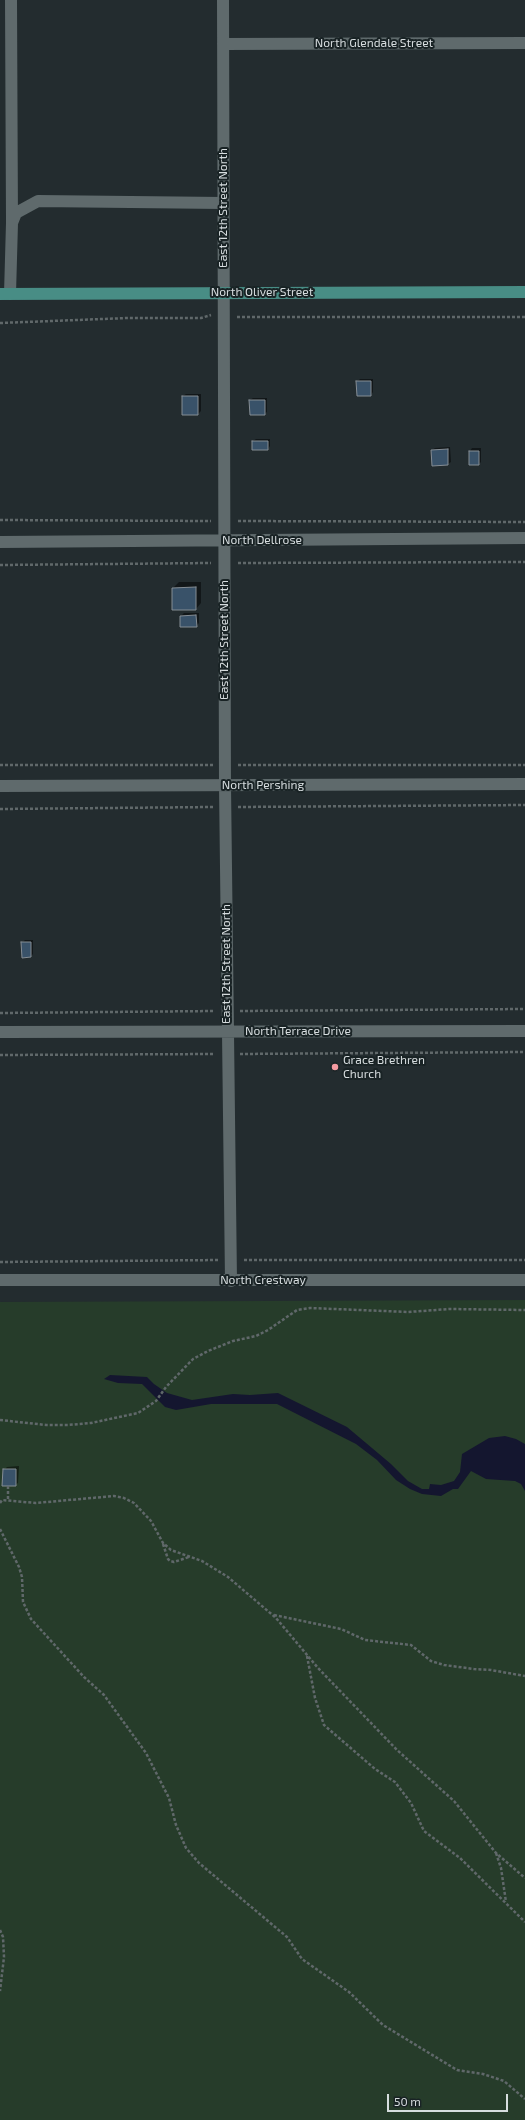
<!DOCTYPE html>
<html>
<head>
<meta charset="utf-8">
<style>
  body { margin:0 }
  #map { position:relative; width:525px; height:2120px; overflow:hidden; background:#232c2f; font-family:"Exo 2",sans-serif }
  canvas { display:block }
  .scale { position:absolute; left:387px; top:2094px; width:121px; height:18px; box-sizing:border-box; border:2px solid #d7dddf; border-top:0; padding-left:5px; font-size:12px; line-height:14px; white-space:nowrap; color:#d7dddf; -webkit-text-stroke:3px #192325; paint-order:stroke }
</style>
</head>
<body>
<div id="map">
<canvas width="525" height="2120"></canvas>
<div class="scale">50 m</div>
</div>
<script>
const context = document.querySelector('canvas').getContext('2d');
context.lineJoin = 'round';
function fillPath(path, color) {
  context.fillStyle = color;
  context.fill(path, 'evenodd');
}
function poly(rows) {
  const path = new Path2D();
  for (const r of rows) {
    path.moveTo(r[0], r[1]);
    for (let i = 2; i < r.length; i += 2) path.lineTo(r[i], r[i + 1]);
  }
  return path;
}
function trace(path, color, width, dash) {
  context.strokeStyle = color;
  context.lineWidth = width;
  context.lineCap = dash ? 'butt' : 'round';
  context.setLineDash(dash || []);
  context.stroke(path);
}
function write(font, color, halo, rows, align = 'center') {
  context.font = font + ' "Exo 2",sans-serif';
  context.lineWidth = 4;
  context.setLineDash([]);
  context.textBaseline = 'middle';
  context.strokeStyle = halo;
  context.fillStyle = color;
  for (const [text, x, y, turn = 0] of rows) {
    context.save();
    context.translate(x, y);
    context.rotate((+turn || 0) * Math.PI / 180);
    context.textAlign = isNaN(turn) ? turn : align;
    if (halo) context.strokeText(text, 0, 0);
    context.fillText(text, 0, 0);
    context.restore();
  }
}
fillPath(poly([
  [525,1300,525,2120,0,2120,0,1302]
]), '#263c2a');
fillPath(poly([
  [110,1375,147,1377,154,1384,167,1393,192,1400,233,1394,250,1395,278,1393,347,1427,391,1464,408,1481,422,1489,429,1489,430,1484,441,1485,454,1481,460,1472,462,1454,489,1438,505,1436,516,1439,525,1444,525,1491,521,1484,515,1481,486,1479,471,1471,458,1489,453,1489,441,1496,422,1494,410,1489,396,1480,377,1460,356,1444,277,1404,211,1404,176,1410,165,1407,142,1384,118,1383,104,1379]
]), '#14162f');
fillPath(poly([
  [360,379,373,379,373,392,371,395,357,382],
  [186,394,201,394,201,411,198,414,183,396],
  [253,398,267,398,267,412,264,414,250,400],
  [256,439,270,439,270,446,268,449,253,441],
  [450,447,451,462,448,464,432,450,435,448],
  [472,448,481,448,481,462,479,464,470,451],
  [179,582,201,582,201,603,196,609,173,609,173,588],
  [184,613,199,613,199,623,196,626,181,616],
  [25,940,33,940,33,954,31,956,22,943],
  [19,1466,18,1483,15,1485,4,1470,7,1467]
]), '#0007');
const building = poly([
  [356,381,371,381,371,396,357,396,356,381],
  [182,396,198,396,198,415,182,415,182,396],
  [249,400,265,400,265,415,250,415,249,400],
  [252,441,268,441,268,450,252,450,252,441],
  [448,449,448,465,432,466,431,450,448,449],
  [469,451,479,451,479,465,469,465,469,451],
  [196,587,196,610,172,610,172,588,196,587],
  [196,615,197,627,180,627,180,616,196,615],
  [21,942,31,942,31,957,22,958,21,942],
  [3,1469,16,1469,16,1486,2,1486,3,1469]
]);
fillPath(building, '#395269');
trace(building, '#858d94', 1);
trace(poly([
  [237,317,525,317],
  [0,323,128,318,201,318,211,315],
  [0,520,211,521],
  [238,521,525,522],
  [238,563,525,562],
  [0,565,211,563],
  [0,765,213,765],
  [238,765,525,765],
  [238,807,525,805],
  [0,809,213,807],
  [240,1011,525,1009],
  [0,1013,215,1011],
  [240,1054,525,1052],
  [0,1055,215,1054],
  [244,1260,525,1260],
  [0,1262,219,1260],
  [0,1420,46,1425,68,1425,91,1423,138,1413,156,1401,166,1387,193,1359,208,1351,233,1341,256,1336,268,1330,297,1310,310,1308,408,1312,450,1309,525,1310],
  [8,1486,8,1500],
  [0,1503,2,1500,36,1503,114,1496,124,1498,134,1503,151,1521,163,1543,171,1550,202,1561,228,1577,276,1618,318,1668,397,1750,454,1801,496,1853,525,1878],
  [0,1529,19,1567,22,1577,23,1602,31,1619,84,1677,104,1695,146,1753,169,1798,176,1825,186,1848,199,1863,287,1937,302,1959,349,1992,383,2025,457,2070,483,2074,504,2081,525,2099],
  [163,1544,168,1559,170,1561,174,1562,189,1557],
  [274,1615,341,1629,365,1640,411,1645,431,1661,444,1665,474,1669,491,1670,525,1676],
  [307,1656,315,1698,324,1725,375,1769,395,1782,411,1803,424,1831,460,1858,525,1922],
  [496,1853,501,1868,506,1902],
  [0,1930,3,1937,4,1957,0,1991]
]), '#60686a', 2.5, [3, 2]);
trace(poly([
  [11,0,12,222],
  [223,0,225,785,231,1281],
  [223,44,525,43],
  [10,294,12,223,16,213,38,201,223,203],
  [0,542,525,538],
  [0,786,525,784],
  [0,1032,525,1031],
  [0,1280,525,1280]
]), '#5f6a6c', 12);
trace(poly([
  [0,294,525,292]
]), '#488d85', 12);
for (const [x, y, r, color] of [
  [335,1067,4,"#f49aa1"]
]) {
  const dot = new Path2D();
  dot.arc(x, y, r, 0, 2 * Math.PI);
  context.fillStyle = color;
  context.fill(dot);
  trace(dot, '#192325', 1.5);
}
write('12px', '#d7dddf', '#192325', [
  ["North Glendale Street",374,43],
  ["East 12th Street North",223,208,-90],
  ["North Oliver Street",262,292],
  ["North Dellrose",262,540],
  ["East 12th Street North",224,640,-90],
  ["North Pershing",263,785],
  ["East 12th Street North",226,964,-90],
  ["North Terrace Drive",298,1031],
  ["North Crestway",263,1280]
]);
write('12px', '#d7dddf', '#192325', [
  ["Grace Brethren",343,1060],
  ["Church",343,1074]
], 'left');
</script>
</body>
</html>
